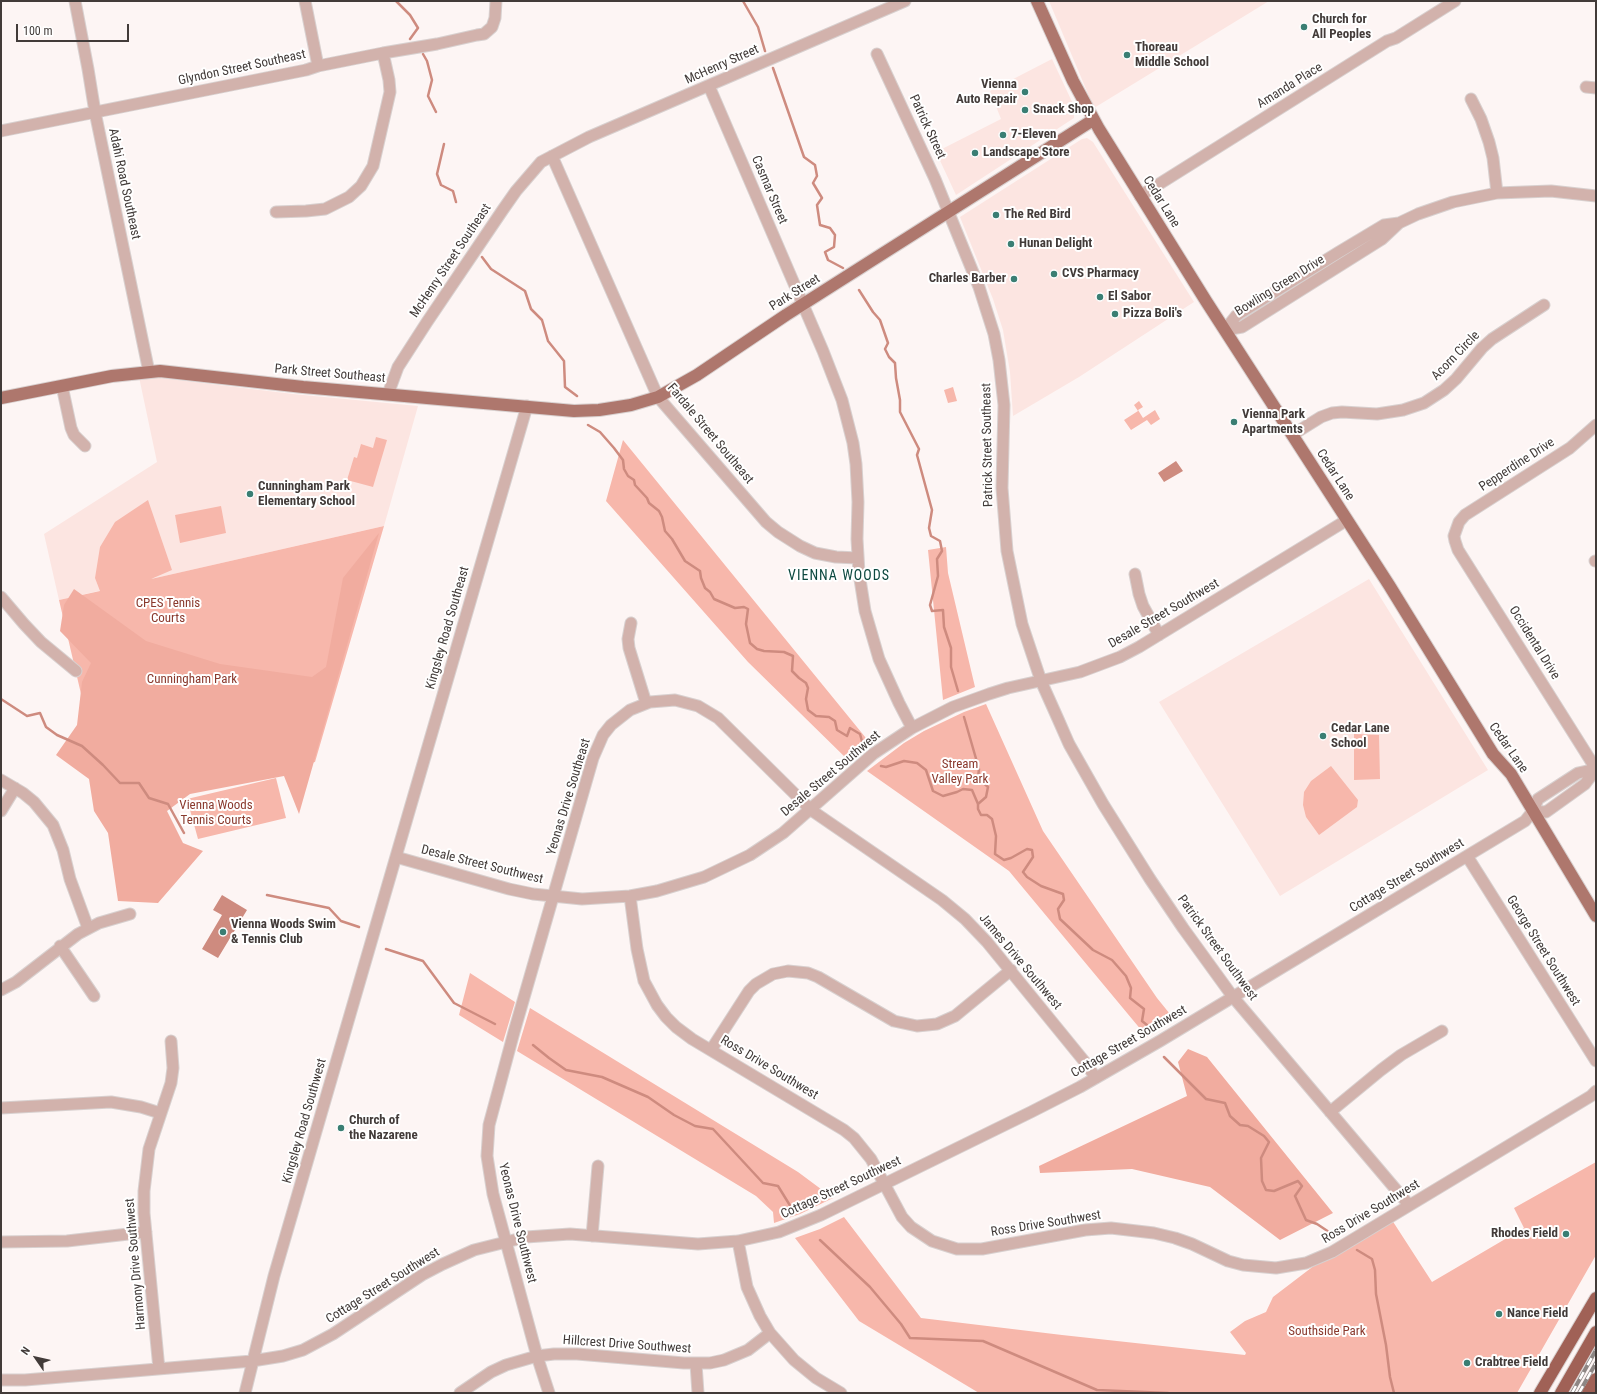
<!DOCTYPE html>
<html>
<head>
<meta charset="utf-8">
<style>
  body { margin:0 }
  #map { position:relative; width:1597px; height:1394px; overflow:hidden; background:#fdf5f4; font-family:"Roboto Condensed",sans-serif }
  canvas { display:block }
  .frame { position:absolute; inset:0; border:2px solid #423b39; pointer-events:none }
  .north { position:absolute; left:16px; top:1338px; width:40px; height:40px; -webkit-text-stroke:3px #fff; paint-order:stroke; rotate:304deg; font-size:11px; font-weight:700; line-height:16px; text-align:center; color:#423b39 }
  .north::after { content:''; display:block; margin:auto; width:14px; height:18px; background:#423b39; clip-path:polygon(50% 0,100% 100%,50% 72%,0 100%) }
  .scale { position:absolute; left:16px; top:24px; width:113px; height:18px; box-sizing:border-box; border:2px solid #423b39; border-top:0; padding-left:5px; font-size:12px; line-height:14px; white-space:nowrap; color:#423b39; -webkit-text-stroke:3px #fff; paint-order:stroke }
</style>
</head>
<body>
<div id="map">
<canvas width="1597" height="1394"></canvas>
<div class="frame"></div>
<div class="north">N</div>
<div class="scale">100 m</div>
</div>
<script>
const context = document.querySelector('canvas').getContext('2d');
context.lineJoin = 'round';
function fillPath(path, color) {
  context.fillStyle = color;
  context.fill(path, 'evenodd');
}
function poly(rows) {
  const path = new Path2D();
  for (const r of rows) {
    path.moveTo(r[0], r[1]);
    for (let i = 2; i < r.length; i += 2) path.lineTo(r[i], r[i + 1]);
  }
  return path;
}
function trace(path, color, width, dash) {
  context.strokeStyle = color;
  context.lineWidth = width;
  context.lineCap = dash ? 'butt' : 'round';
  context.setLineDash(dash || []);
  context.stroke(path);
}
function write(font, color, halo, rows, align = 'center') {
  context.font = font + ' "Roboto Condensed",sans-serif';
  context.lineWidth = 4;
  context.setLineDash([]);
  context.textBaseline = 'middle';
  context.strokeStyle = halo;
  context.fillStyle = color;
  for (const [text, x, y, turn = 0] of rows) {
    context.save();
    context.translate(x, y);
    context.rotate((+turn || 0) * Math.PI / 180);
    context.textAlign = isNaN(turn) ? turn : align;
    if (halo) context.strokeText(text, 0, 0);
    context.fillText(text, 0, 0);
    context.restore();
  }
}
fillPath(poly([
  [1049,1,1269,1,1094,108],
  [1052,59,1074,106,1074,118,956,195,936,152,1001,119,990,91],
  [1087,138,1093,142,1194,302,1079,377,1013,416,1010,372,1003,330,993,299,960,217,1082,139],
  [144,376,293,394,418,406,384,526,59,600,44,534,157,462,139,377],
  [1369,579,1488,770,1280,896,1159,702]
]), '#fce5e1');
fillPath(poly([
  [953,387,957,401,948,403,944,390],
  [1139,401,1143,407,1138,410,1143,418,1155,410,1160,419,1151,425,1147,420,1131,430,1124,420,1138,411,1134,405],
  [376,437,387,440,373,487,347,480,354,457,357,458,361,444,373,448],
  [623,440,870,743,849,761,748,662,606,501],
  [148,500,172,570,151,579,384,526,315,762,108,809,59,600,100,591,95,578,100,547,115,522],
  [221,506,226,533,180,543,175,515],
  [946,547,948,573,975,687,943,700,928,550],
  [986,704,1043,831,1157,998,1174,1019,1147,1037,1009,871,867,771,904,743,924,731,964,712],
  [1354,734,1379,735,1380,779,1354,780],
  [1331,766,1358,800,1357,807,1319,835,1306,817,1303,805,1304,792,1311,781],
  [276,778,286,818,198,839,187,799],
  [470,973,515,1002,503,1042,459,1015],
  [530,1008,798,1172,833,1198,800,1214,774,1223,773,1212,756,1196,517,1051],
  [1596,1162,1596,1255,1517,1393,979,1393,859,1321,795,1238,820,1229,844,1217,921,1318,1062,1335,1245,1355,1246,1353,1230,1332,1245,1321,1266,1312,1273,1297,1332,1252,1390,1217,1432,1282,1524,1228,1514,1208]
]), '#f7b7ab');
fillPath(poly([
  [379,533,299,814,284,776,190,794,167,811,183,843,203,851,158,903,118,901,108,833,94,811,89,779,56,755,77,725,82,682,91,663,60,631,64,605,74,589,146,641,220,664,312,677,326,667,343,578],
  [1188,1049,1207,1057,1333,1213,1280,1240,1210,1187,1132,1169,1040,1173,1039,1166,1187,1096,1178,1062]
]), '#f1ac9f');
fillPath(poly([
  [1176,461,1183,471,1164,482,1158,473],
  [222,895,247,910,218,958,202,949,222,915,213,910]
]), '#ce8b7f');
trace(poly([
  [396,1,410,15,418,28,410,39],
  [743,1,758,27,765,51],
  [423,54,427,61,432,80,428,96,436,112],
  [773,68,804,157,815,165,817,176,813,183,822,198,817,205,820,225,830,228,835,235,834,247,825,252,828,260,843,268],
  [444,144,437,174,441,185,453,191,456,202],
  [482,257,491,269,525,291,531,309,542,320,548,341,564,361,565,387,577,396],
  [859,290,873,312,880,320,888,343,885,349,889,357,895,363,896,378,900,400,900,412,919,449,917,455,932,510,929,528,931,536,940,541,942,551,937,559,938,576,930,605,932,611,943,610,944,627,951,648,951,667,958,691],
  [588,425,600,432,614,448,623,460,624,469,628,476,634,480,635,485,647,498,649,503,659,511,662,517,665,531,672,539,685,561,700,571,701,578,705,588,710,592,714,599,735,608,744,607,748,609,746,624,750,643,757,649,764,651,784,652,793,656,792,671,799,678,806,683,808,688,806,699,808,710,816,716,829,717,835,721,837,730,847,736,850,728,860,734,863,745],
  [1,699,27,716,40,713,46,727,57,735,82,746,103,765,120,783,139,783,149,798,168,804,184,833],
  [964,717,979,769,978,778,988,787,986,797,978,804],
  [881,766,886,767,904,761,917,763,926,770,933,791,943,796,957,792,963,789,972,790,978,804,978,809,981,815,987,815,992,819,996,836,995,854,1004,860,1011,858,1027,849,1032,850,1033,857,1023,872,1027,877,1041,886,1063,894,1064,900,1058,909,1060,919,1093,950,1112,960,1126,976,1131,988,1130,998,1144,1009,1142,1021,1152,1029],
  [267,895,329,908,341,921,359,927],
  [386,949,423,961,454,1003,495,1024],
  [533,1045,549,1058,566,1070,602,1077,648,1097,674,1115,695,1126,713,1129,763,1183,778,1186,794,1212],
  [1164,1057,1206,1099,1225,1103,1230,1116,1240,1125,1248,1126,1264,1136,1269,1142,1261,1158,1262,1181,1266,1190,1274,1191,1298,1181,1302,1186,1295,1196,1306,1220,1317,1224,1335,1236],
  [820,1240,870,1287,901,1324,910,1338,983,1341,1097,1390,1168,1393],
  [1357,1250,1372,1259,1375,1270,1376,1294,1386,1345,1390,1377,1394,1393]
]), '#ce8b7f', 2.5);
const minor = poly([
  [75,1,88,69,95,112,149,372],
  [305,1,318,66],
  [877,54,935,179,979,287,994,334,999,360,1004,405,1002,488,1007,551,1022,624,1041,681,1058,719,1069,744,1103,804,1150,879,1183,928,1233,997,1409,1205],
  [709,86,823,351,842,400,853,443,856,464,858,502,857,539,859,573,865,611,879,659,899,703,912,728],
  [1586,87,1596,88],
  [1471,99,1481,119,1489,142,1493,158,1497,193],
  [1,131,306,70,318,66,383,53,437,44,477,35,484,34,492,27,495,18,496,1],
  [552,156,658,397,766,522,778,532,800,546,815,553,836,557,858,558],
  [1140,196,1387,41,1396,38,1455,1],
  [276,212,306,211,325,209,349,197,361,186,373,166,390,92,389,80,383,53],
  [1225,330,1242,327,1382,239,1399,223,1418,214,1453,202,1497,193,1551,191,1596,196],
  [1225,330,1236,316,1240,313,1339,252,1384,225,1399,223],
  [62,386,71,428,74,435,85,446],
  [388,394,398,367,427,322,502,211,516,191,541,162,589,137,905,1],
  [1292,435,1321,417,1332,413,1342,412,1377,414,1403,410,1424,403,1444,390,1456,379,1482,348,1492,339,1544,305],
  [1595,561,1596,561],
  [1135,574,1139,594,1143,606,1159,635],
  [1,597,24,624,41,642,76,671],
  [631,623,628,639,629,648,646,703],
  [1,780,23,793,34,802,53,825,63,850,70,879,88,928],
  [1,811,15,788],
  [1533,811,1546,812,1585,784,1596,769],
  [1467,856,1596,1061],
  [396,857,509,889,533,894,582,899,630,896,657,891,704,877,750,855,783,833,873,754,912,728,953,707,989,694,1008,688,1080,672,1120,657,1139,647,1347,520],
  [630,896,637,949,644,981,657,1005,666,1017,676,1027,692,1039,844,1130,854,1138,871,1159,902,1217,911,1227,932,1241,957,1249,982,1249,1085,1230,1111,1228,1154,1233,1175,1238,1192,1244,1228,1261,1243,1265,1276,1268,1306,1263,1332,1252,1591,1096,1596,1091],
  [60,946,94,996],
  [1,990,16,982,78,934,99,923,130,914],
  [711,1050,749,991,756,984,773,974,788,971,808,973,818,977,894,1021,917,1026,937,1024,955,1016,1011,970],
  [1,1108,111,1102,141,1107,160,1113],
  [1330,1112,1381,1070,1401,1055,1442,1031],
  [592,1236,598,1166],
  [738,1241,747,1287,760,1316,770,1333,794,1360,816,1378,841,1393],
  [1,1242,67,1241,146,1232],
  [696,1364,698,1393],
  [159,1369,144,1213,144,1191,149,1149,171,1083,173,1068,171,1041],
  [1,1380,25,1380,134,1371,252,1361,283,1356,303,1350,333,1334,422,1275,443,1264,474,1250,526,1237,570,1234,698,1244,738,1241,779,1232,821,1215,1031,1112,1080,1087,1160,1041,1525,821,1533,811,1538,799,1578,773,1596,769,1458,550,1455,541,1454,536,1459,522,1465,515,1570,448,1596,425],
  [245,1393,274,1276,527,406],
  [460,1393,491,1372,506,1365,537,1356,554,1354,577,1354,684,1363,710,1363,724,1360,748,1350,770,1333],
  [549,1393,537,1356,493,1194,487,1156,489,1125,514,1032,593,758,603,735,611,725,630,710,650,702,675,700,698,706,718,718,811,810,942,900,965,919,987,942,1084,1061,1096,1078]
]);
const major = poly([
  [1037,1,1073,81,1099,129,1206,301,1389,585,1493,754,1511,774,1596,916],
  [1,398,112,376,160,371,303,387,574,411,599,410,631,405,658,397,697,375,786,315,1093,120]
]);
const highway = poly([
  [1540,1393,1596,1298],
  [1561,1393,1596,1332],
  [1588,1393,1596,1379]
]);
trace(minor, '#d8d0cf', 13);
trace(major, '#d8d0cf', 14);
trace(highway, '#d8d0cf', 14);
trace(minor, '#d2b2ac', 11);
trace(major, '#ae776d', 12);
trace(highway, '#a06156', 12);
const rail = poly([
  [1572,1393,1596,1350],
  [1579,1393,1596,1363]
]);
trace(rail, '#8d8684', 4);
trace(rail, '#fff', 2.5, [8]);
for (const [x, y, r, color] of [
  [1304,27,4,"#3a7e73"],
  [1127,55,4,"#3a7e73"],
  [1025,92,4,"#3a7e73"],
  [1025,110,4,"#3a7e73"],
  [1003,135,4,"#3a7e73"],
  [975,153,4,"#3a7e73"],
  [996,215,4,"#3a7e73"],
  [1011,244,4,"#3a7e73"],
  [1054,274,4,"#3a7e73"],
  [1014,279,4,"#3a7e73"],
  [1100,297,4,"#3a7e73"],
  [1115,314,4,"#3a7e73"],
  [1234,422,4,"#3a7e73"],
  [250,494,4,"#3a7e73"],
  [1323,736,4,"#3a7e73"],
  [223,932,4,"#3a7e73"],
  [341,1128,4,"#3a7e73"],
  [1566,1234,4,"#3a7e73"],
  [1499,1314,4,"#3a7e73"],
  [1467,1363,4,"#3a7e73"]
]) {
  const dot = new Path2D();
  dot.arc(x, y, r, 0, 2 * Math.PI);
  context.fillStyle = color;
  context.fill(dot);
  trace(dot, '#fff', 1.5);
}
write('bold 13px', '#423b39', '#fff', [
  ["Church for",1312,20],
  ["All Peoples",1312,35],
  ["Thoreau",1135,48],
  ["Middle School",1135,63],
  ["Vienna",1017,85,"right"],
  ["Auto Repair",1017,100,"right"],
  ["Snack Shop",1033,110],
  ["7-Eleven",1011,135],
  ["Landscape Store",983,153],
  ["The Red Bird",1004,215],
  ["Hunan Delight",1019,244],
  ["CVS Pharmacy",1062,274],
  ["Charles Barber",1006,279,"right"],
  ["El Sabor",1108,297],
  ["Pizza Boli's",1123,314],
  ["Vienna Park",1242,415],
  ["Apartments",1242,430],
  ["Cunningham Park",258,487],
  ["Elementary School",258,502],
  ["Cedar Lane",1331,729],
  ["School",1331,744],
  ["Vienna Woods Swim",231,925],
  ["& Tennis Club",231,940],
  ["Church of",349,1121],
  ["the Nazarene",349,1136],
  ["Rhodes Field",1558,1234,"right"],
  ["Nance Field",1507,1314],
  ["Crabtree Field",1475,1363]
], 'left');
write('13px', '#423b39', '#fff', [
  ["McHenry Street",722,65,-24],
  ["Glyndon Street Southeast",242,68,-12],
  ["Amanda Place",1290,86,-32],
  ["Patrick Street",927,127,65],
  ["Adahi Road Southeast",124,184,78],
  ["Casmar Street",769,190,67],
  ["Cedar Lane",1161,202,58],
  ["McHenry Street Southeast",451,261,-56],
  ["Bowling Green Drive",1280,286,-32],
  ["Park Street",795,293,-32],
  ["Acorn Circle",1456,356,-46],
  ["Park Street Southeast",330,374,5],
  ["Fardale Street Southeast",710,434,50],
  ["Patrick Street Southeast",988,445,-91],
  ["Pepperdine Drive",1517,465,-33],
  ["Cedar Lane",1335,475,57],
  ["Desale Street Southwest",1164,614,-30],
  ["Kingsley Road Southeast",448,628,-74],
  ["Occidental Drive",1534,643,58],
  ["Cedar Lane",1508,748,55],
  ["Desale Street Southwest",831,774,-40],
  ["Yeonas Drive Southeast",569,797,-73],
  ["Desale Street Southwest",482,865,14],
  ["Cottage Street Southwest",1407,876,-31],
  ["Patrick Street Southwest",1217,948,54],
  ["George Street Southwest",1543,951,58],
  ["James Drive Southwest",1020,962,50],
  ["Cottage Street Southwest",1129,1042,-30],
  ["Ross Drive Southwest",769,1068,31],
  ["Kingsley Road Southwest",305,1121,-74],
  ["Cottage Street Southwest",841,1188,-25],
  ["Ross Drive Southwest",1371,1212,-31],
  ["Yeonas Drive Southwest",517,1223,76],
  ["Ross Drive Southwest",1046,1224,-9],
  ["Harmony Drive Southwest",136,1264,-95],
  ["Cottage Street Southwest",383,1286,-32],
  ["Hillcrest Drive Southwest",627,1345,4]
]);
write('13px', '#8a392d', '#fff', [
  ["CPES Tennis",168,604],
  ["Courts",168,619],
  ["Cunningham Park",192,680],
  ["Stream",960,765],
  ["Valley Park",960,780],
  ["Vienna Woods",216,806],
  ["Tennis Courts",216,821],
  ["Southside Park",1327,1332]
]);
context.letterSpacing = '1px';
write('14px', '#0c483f', '#fff', [
  ["VIENNA WOODS",839,576]
]);
context.letterSpacing = '0px';
</script>
</body>
</html>
